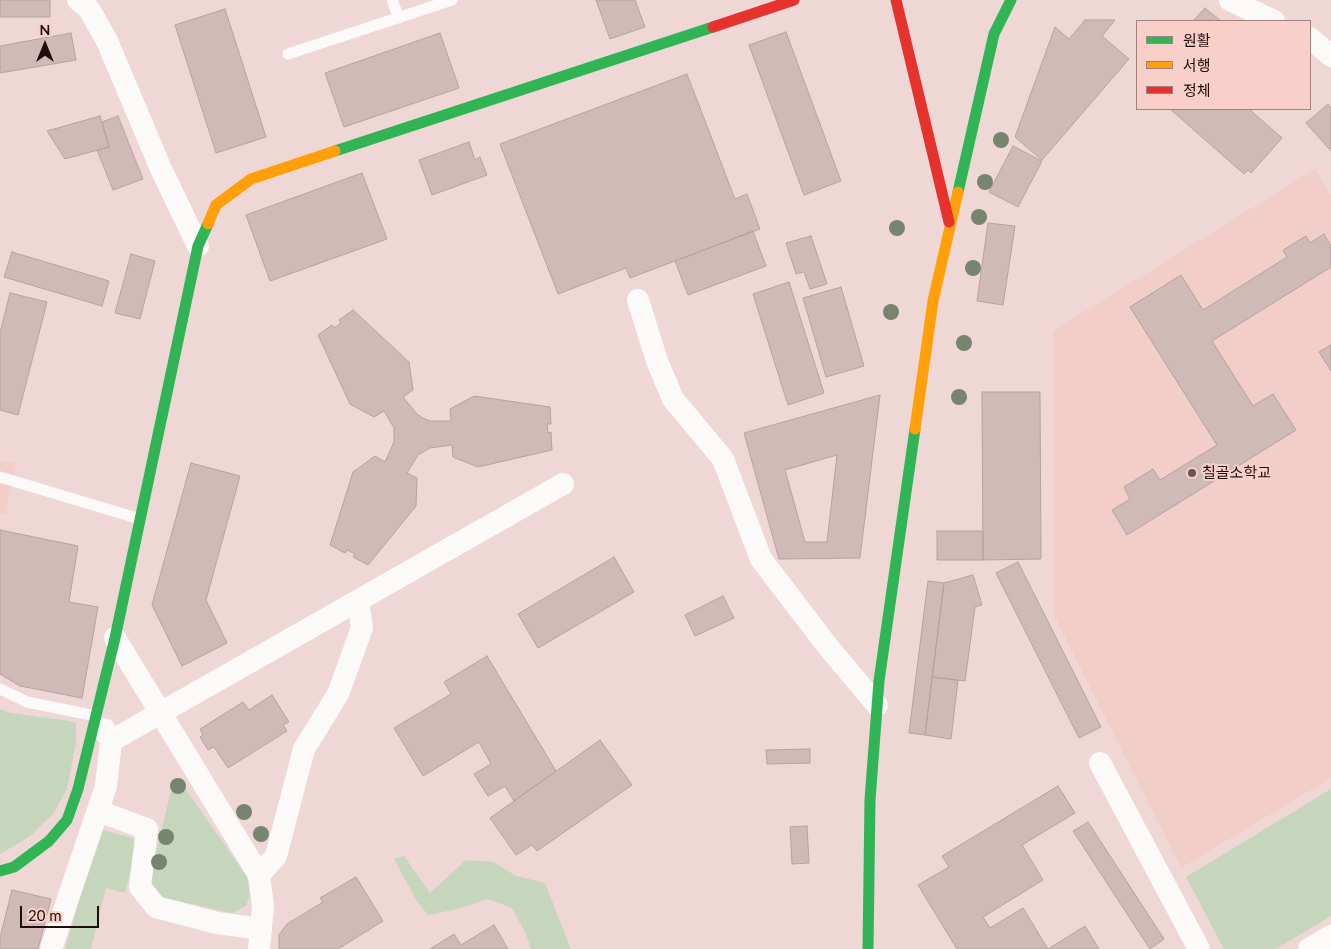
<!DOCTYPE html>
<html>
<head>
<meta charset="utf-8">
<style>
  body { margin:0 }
  #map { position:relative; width:1331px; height:949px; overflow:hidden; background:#eed7d4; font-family:Lato,"Noto Sans KR",sans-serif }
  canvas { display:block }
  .legend { position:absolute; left:1136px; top:20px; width:175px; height:90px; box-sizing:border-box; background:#f9cfc9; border:1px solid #a2827d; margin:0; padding:6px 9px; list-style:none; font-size:15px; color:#200e0c }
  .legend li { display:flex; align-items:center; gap:10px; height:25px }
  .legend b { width:25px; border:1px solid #a2827d }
  .north { position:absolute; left:20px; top:20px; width:50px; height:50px; -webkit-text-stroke:4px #f9cfc9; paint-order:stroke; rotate:0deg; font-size:14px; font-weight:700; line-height:20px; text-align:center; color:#200e0c }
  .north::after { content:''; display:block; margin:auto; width:18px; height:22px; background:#200e0c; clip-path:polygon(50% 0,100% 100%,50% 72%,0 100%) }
  .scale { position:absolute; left:20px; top:906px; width:79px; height:22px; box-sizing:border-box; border:2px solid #200e0c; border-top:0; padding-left:6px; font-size:15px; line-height:18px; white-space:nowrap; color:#200e0c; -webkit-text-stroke:4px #f9cfc9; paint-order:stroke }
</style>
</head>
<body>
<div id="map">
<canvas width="1331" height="949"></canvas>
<ul class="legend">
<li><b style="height:6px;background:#30b455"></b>원활</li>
<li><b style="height:6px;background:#ff9f0a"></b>서행</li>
<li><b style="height:6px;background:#e5322d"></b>정체</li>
</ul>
<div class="north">N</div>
<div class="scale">20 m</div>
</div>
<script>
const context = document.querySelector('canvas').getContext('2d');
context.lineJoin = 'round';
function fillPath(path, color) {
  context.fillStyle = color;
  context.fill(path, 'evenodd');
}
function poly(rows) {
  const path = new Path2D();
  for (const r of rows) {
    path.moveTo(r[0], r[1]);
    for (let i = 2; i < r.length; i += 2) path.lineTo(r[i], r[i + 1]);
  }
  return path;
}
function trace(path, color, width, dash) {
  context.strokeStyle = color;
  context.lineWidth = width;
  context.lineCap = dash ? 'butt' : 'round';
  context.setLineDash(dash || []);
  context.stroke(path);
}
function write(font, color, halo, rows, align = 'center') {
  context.font = font + ' Lato,"Noto Sans KR",sans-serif';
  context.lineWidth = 4;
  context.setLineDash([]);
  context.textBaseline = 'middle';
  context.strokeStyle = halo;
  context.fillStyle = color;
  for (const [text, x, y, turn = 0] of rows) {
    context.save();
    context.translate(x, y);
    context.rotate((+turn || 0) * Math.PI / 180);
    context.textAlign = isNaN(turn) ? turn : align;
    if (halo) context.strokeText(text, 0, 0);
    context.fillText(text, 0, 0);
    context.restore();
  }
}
fillPath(poly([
  [1315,169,1331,195,1331,778,1181,868,1054,615,1053,331],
  [0,460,16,464,5,514,0,513]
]), '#f3cec8');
fillPath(poly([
  [0,709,10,713,70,721,76,724,76,743,67,789,53,814,29,837,0,854],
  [180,781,247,877,250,895,246,906,232,913,164,898,151,883,152,868,173,783],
  [1331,789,1331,916,1276,949,1224,949,1186,877],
  [103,830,133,838,137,845,125,893,106,888,91,949,65,949,83,887],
  [404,856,430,893,466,860,494,862,516,876,545,883,571,949,531,949,526,934,512,908,488,899,458,909,428,915,417,901,394,859]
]), '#c6d6bd');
const building = poly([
  [0,0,50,0,50,17,0,17,0,0],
  [596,0,635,0,645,27,610,39,596,0],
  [1205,8,1221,21,1193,21,1205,8],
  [225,9,266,137,216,153,175,25,225,9],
  [1085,20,1115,20,1102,36,1129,59,1042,160,1015,137,1055,27,1069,39,1085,20],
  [786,32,841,181,804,195,749,45,786,32],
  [71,33,76,60,0,73,0,46,71,33],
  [440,33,459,88,344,127,325,73,440,33],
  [687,74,735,199,747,194,760,229,630,278,626,268,558,294,500,144,687,74],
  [1328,104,1331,108,1331,151,1306,123,1328,104],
  [1170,109,1249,109,1282,138,1251,173,1248,170,1244,174,1170,109],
  [100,116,109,147,65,159,47,131,100,116],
  [118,116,143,179,113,190,97,150,109,147,102,122,118,116],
  [469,142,475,160,480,157,487,175,432,195,419,160,469,142],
  [1013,146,1042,161,1018,207,989,192,1013,146],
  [362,173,387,239,270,281,246,215,362,173],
  [988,223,1015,226,1003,305,977,301,988,223],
  [753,231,766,266,688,295,675,261,753,231],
  [1324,234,1331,246,1331,267,1212,341,1253,406,1273,394,1296,430,1127,535,1112,510,1130,499,1124,487,1153,469,1160,480,1217,445,1130,307,1181,275,1203,310,1287,257,1283,250,1306,236,1310,243,1324,234],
  [811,236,827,284,810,289,804,272,796,274,786,243,811,236],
  [12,252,109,281,102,306,4,277,12,252],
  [131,254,155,261,140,319,115,313,131,254],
  [789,282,824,393,788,405,753,294,789,282],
  [841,287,864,366,826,377,803,298,841,287],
  [10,293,47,302,18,415,0,410,0,333,10,293],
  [353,310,409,362,413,390,403,397,417,414,423,418,430,421,451,421,450,409,474,396,550,407,551,424,547,424,548,433,551,432,552,450,478,467,453,457,452,445,430,448,418,455,407,473,417,478,416,506,368,565,353,557,355,554,347,550,345,553,330,545,353,472,375,456,385,462,394,442,394,428,384,411,374,417,350,404,318,335,332,325,334,328,341,323,339,320,353,310],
  [1331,345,1331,371,1319,352,1331,345],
  [982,392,1040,392,1041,559,983,560,982,392],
  [880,395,860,558,779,559,744,433,880,395],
  [837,455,827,542,805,542,785,470,837,455],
  [191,463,240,476,206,600,227,643,182,666,152,605,191,463],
  [0,530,78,546,69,602,98,607,82,698,20,686,0,674,0,530],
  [937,531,983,531,983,560,937,560,937,531],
  [614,557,634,592,538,648,518,614,614,557],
  [1018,562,1101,727,1079,738,996,573,1018,562],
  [973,575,982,605,975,607,965,681,932,677,944,583,973,575],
  [928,581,944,583,925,735,909,733,928,581],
  [723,596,734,618,695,636,685,615,723,596],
  [487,656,556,771,514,801,505,786,488,796,474,774,491,764,479,742,423,776,394,728,451,694,444,682,487,656],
  [932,677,958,680,951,739,925,735,932,677],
  [272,695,289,722,283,725,287,731,228,768,214,747,208,750,200,737,203,735,200,729,243,702,249,710,272,695],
  [600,740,632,785,537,851,532,845,516,855,490,818,600,740],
  [810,749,810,763,767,764,766,750,810,749],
  [1058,786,1075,813,1022,845,1043,880,983,917,990,928,1023,908,1048,949,1085,926,1099,949,957,949,918,885,949,867,942,856,1058,786],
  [1088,822,1164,939,1150,949,1073,831,1088,822],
  [807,826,809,863,792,864,790,827,807,826],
  [356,877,383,921,338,949,279,949,279,935,287,924,323,902,320,898,356,877],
  [12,890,51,899,38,949,0,949,0,938,12,890],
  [494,925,508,949,430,949,454,934,461,945,494,925]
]);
fillPath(building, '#cfbab8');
trace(building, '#b6a2a0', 1);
trace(poly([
  [392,0,399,18],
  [288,54,452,0],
  [0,477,140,519],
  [0,689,27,702,96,716]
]), '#fcf9f9', 11);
trace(poly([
  [78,0,89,9,107,41,161,169,198,246],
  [1230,0,1274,21],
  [1310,38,1331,56],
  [638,300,657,361,673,399,723,459,761,559,829,648,877,705],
  [115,638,259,875,263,906,259,949],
  [111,741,563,484],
  [1100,763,1199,949],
  [98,811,147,829,140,887,156,907,217,923,261,929],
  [259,875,276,856,304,749,338,694,362,628,358,601],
  [51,949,106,786,111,741,104,729],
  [1309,949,1331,936]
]), '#fcf9f9', 22);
trace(poly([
  [335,151,713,27],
  [958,192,994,34,1011,0],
  [0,871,14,867,49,841,67,820,78,789,115,638,198,246,208,224],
  [868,949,870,800,879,681,915,429]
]), '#30b455', 11);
trace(poly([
  [208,224,216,205,251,179,335,151],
  [915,429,933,301,958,192]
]), '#ff9f0a', 11);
trace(poly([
  [896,0,949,222],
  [713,27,794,0]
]), '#e5322d', 11);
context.fillStyle = '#77846f';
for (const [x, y] of [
  [1001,140],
  [985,182],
  [979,217],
  [897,228],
  [973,268],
  [891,312],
  [964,343],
  [959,397],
  [178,786],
  [244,812],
  [261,834],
  [166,837],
  [159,862]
]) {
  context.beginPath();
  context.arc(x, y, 8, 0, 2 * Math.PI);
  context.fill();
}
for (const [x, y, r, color] of [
  [1192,473,5,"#685452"]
]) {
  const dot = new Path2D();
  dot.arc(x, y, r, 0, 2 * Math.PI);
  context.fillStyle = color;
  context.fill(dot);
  trace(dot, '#f9cfc9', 2);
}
write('15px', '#200e0c', '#f9cfc9', [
  ["칠골소학교",1202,473]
], 'left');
</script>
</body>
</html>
